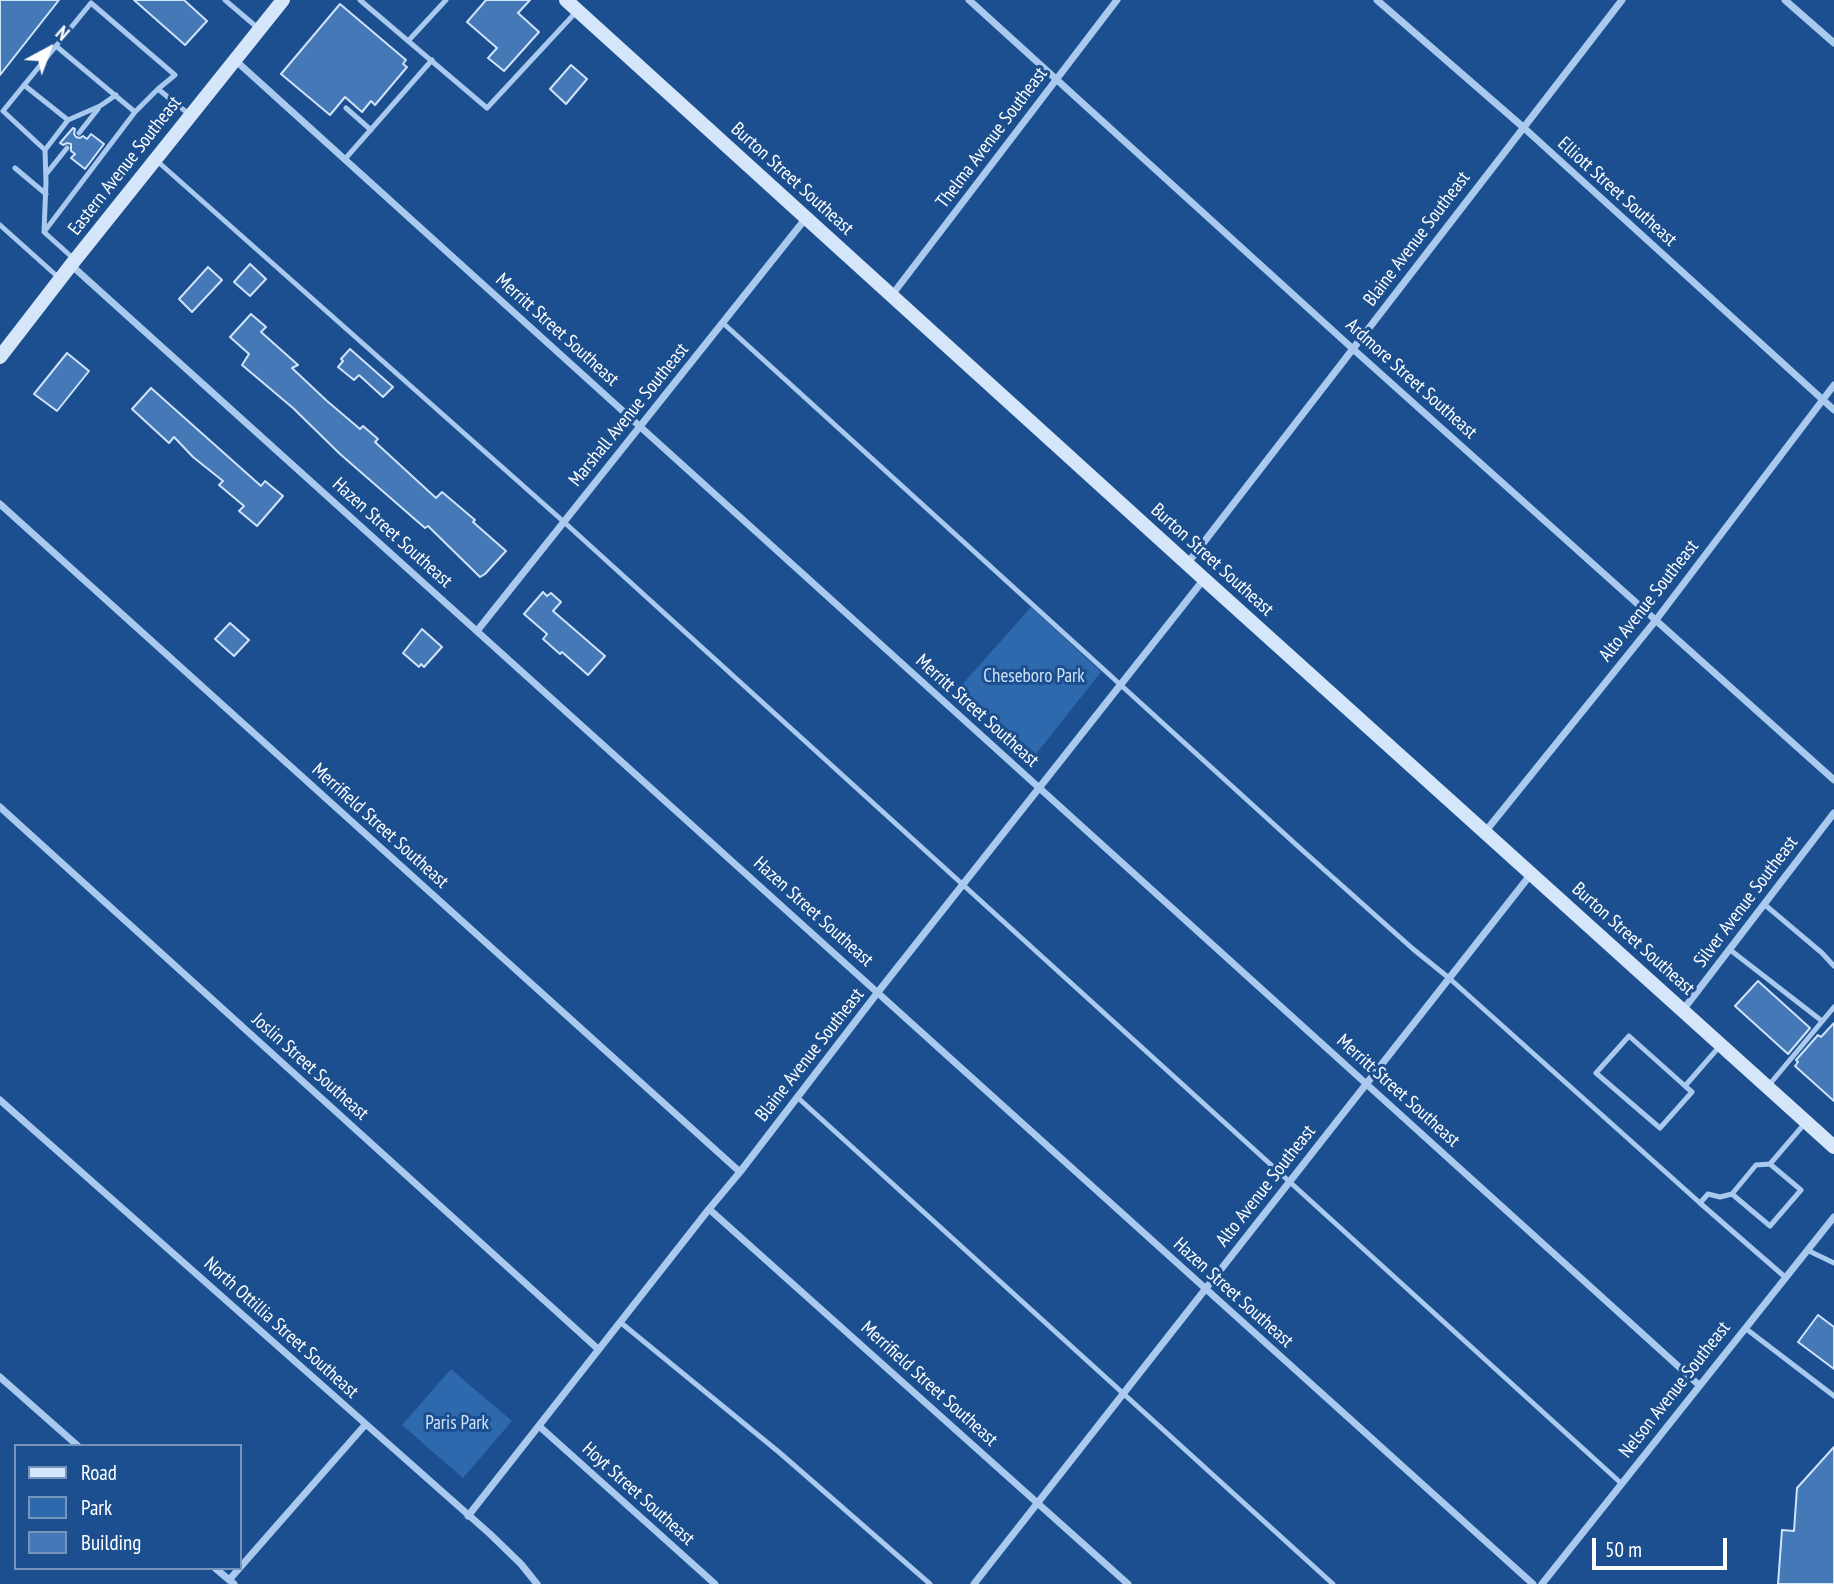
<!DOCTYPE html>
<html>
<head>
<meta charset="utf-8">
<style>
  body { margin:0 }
  #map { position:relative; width:1834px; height:1584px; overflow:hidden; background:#1b4f8f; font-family:"PT Sans Narrow",sans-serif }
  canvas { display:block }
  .legend { position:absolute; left:14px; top:1444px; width:228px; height:126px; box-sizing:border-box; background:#1b4f8f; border:2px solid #7695bc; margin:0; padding:9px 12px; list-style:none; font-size:21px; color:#fff }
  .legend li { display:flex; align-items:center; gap:14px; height:35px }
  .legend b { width:35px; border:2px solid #7695bc }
  .north { position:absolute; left:14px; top:14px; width:70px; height:70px; -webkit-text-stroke:5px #1b4f8f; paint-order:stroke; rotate:41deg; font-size:19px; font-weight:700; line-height:28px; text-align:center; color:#fff }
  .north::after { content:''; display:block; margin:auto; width:24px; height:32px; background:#fff; clip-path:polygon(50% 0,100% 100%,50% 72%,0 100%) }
  .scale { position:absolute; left:1592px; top:1538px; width:135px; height:32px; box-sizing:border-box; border:4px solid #fff; border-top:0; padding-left:9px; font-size:21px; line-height:24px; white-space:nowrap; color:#fff; -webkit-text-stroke:5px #1b4f8f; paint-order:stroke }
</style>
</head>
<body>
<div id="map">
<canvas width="1834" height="1584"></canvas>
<ul class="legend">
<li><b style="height:9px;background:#d6e6fa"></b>Road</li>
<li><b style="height:19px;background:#2e69ad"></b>Park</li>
<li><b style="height:19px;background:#4478b7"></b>Building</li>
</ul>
<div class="north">N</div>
<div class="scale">50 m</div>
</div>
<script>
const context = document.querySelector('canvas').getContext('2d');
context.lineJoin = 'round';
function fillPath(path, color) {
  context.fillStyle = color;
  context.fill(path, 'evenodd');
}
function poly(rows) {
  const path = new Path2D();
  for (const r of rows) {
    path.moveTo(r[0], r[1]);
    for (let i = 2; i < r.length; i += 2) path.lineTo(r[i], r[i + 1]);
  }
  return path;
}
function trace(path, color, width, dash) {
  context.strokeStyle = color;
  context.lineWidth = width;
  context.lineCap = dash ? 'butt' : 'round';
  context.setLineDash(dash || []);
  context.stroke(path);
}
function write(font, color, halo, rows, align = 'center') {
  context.font = font + ' "PT Sans Narrow",sans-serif';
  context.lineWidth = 6;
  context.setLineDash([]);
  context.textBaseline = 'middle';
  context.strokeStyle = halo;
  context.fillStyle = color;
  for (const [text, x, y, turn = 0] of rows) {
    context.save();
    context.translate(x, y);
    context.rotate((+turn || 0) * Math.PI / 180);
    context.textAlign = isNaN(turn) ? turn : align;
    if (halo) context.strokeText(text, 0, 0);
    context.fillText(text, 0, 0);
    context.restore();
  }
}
fillPath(poly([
  [1031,607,1101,672,1036,754,960,687],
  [451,1369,512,1421,463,1478,402,1425]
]), '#2e69ad');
const building = poly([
  [0,0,59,0,0,75,0,0],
  [134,0,184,0,207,21,185,45,134,0],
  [486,0,530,0,518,13,539,32,504,71,488,58,497,48,467,22,486,0],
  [340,4,406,60,403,64,407,67,375,105,371,101,362,112,345,97,330,115,281,74,340,4],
  [571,65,587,79,566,104,550,89,571,65],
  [73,128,75,129,74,134,76,137,80,138,83,136,87,139,91,134,104,144,85,169,71,158,75,154,71,151,71,144,67,143,63,145,60,143,73,128],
  [250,264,266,279,250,296,234,282,250,264],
  [208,267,222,280,192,312,179,299,208,267],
  [251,314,266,327,261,332,298,365,292,368,327,401,360,429,363,426,378,439,375,442,436,498,442,492,475,520,473,522,506,551,485,574,480,577,428,526,425,528,340,454,293,408,242,365,249,354,230,337,251,314],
  [350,349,393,387,383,397,359,375,354,380,338,367,343,361,341,359,350,349],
  [67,353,89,371,57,411,34,394,67,353],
  [151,388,261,486,265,481,283,496,257,526,239,511,244,506,219,485,223,481,193,457,174,437,169,443,132,409,151,388],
  [543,592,547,596,551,593,561,602,553,611,605,656,588,675,562,652,560,654,543,639,547,634,524,614,543,592],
  [230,623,249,640,234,656,215,639,230,623],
  [422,629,442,647,424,667,421,664,419,667,403,653,422,629],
  [1758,981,1810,1028,1788,1054,1735,1006,1758,981],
  [1834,1023,1834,1101,1795,1066,1798,1062,1796,1060,1818,1035,1821,1037,1834,1023],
  [1818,1315,1834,1327,1834,1369,1798,1342,1818,1315],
  [1834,1447,1834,1584,1778,1584,1782,1530,1794,1531,1797,1488,1834,1447]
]);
fillPath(building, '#4478b7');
trace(building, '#cfe3fa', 2);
trace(poly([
  [225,0,259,29],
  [360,0,487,108,577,11],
  [409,40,446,0],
  [56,46,135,112,158,89],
  [24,85,68,120],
  [346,108,371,130],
  [79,133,98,109],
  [45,150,3,111,91,3,175,75,158,89,190,115],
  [345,159,432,60],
  [156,160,564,522,1622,1484],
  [15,168,46,194],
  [47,173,67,148],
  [0,225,58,277],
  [44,232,135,112],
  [74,259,44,232,46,182,45,150,68,120,100,106,116,95],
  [723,323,1301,849,1413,949,1449,978,1700,1203],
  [1764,904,1822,953,1834,966],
  [1729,949,1822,1021],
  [1769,1085,1834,1007],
  [1685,1086,1692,1092,1660,1128,1596,1073,1629,1036,1685,1086,1719,1047],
  [797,1097,1333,1584],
  [1732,1194,1770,1226,1801,1190,1770,1164],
  [1807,1250,1834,1263],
  [1785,1277,1700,1203,1708,1194,1720,1197,1732,1194,1756,1165,1770,1164,1806,1122],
  [620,1322,780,1453,930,1584],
  [1745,1328,1834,1396]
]), '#a9c9ee', 5);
trace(poly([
  [969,0,1353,349,1834,780],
  [1377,0,1523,127,1834,410],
  [1785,0,1834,43],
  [235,60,1699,1385],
  [71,265,1533,1584],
  [892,295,1117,0],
  [0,504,740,1172],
  [1187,564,1622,0],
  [477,631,806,218],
  [0,807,598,1349],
  [1485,832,1656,620,1834,385],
  [1683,1010,1834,813],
  [0,1100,490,1534,521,1564,537,1584],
  [709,1209,1128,1584],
  [0,1377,78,1446],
  [539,1426,715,1584],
  [468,1516,709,1209,740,1172,878,992,1204,579],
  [215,1568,234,1584],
  [229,1580,365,1425],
  [974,1584,1531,874],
  [1542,1584,1834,1217]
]), '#a9c9ee', 7);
trace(poly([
  [566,0,1204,579,1834,1147],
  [0,357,71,265,283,0]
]), '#d6e6fa', 14);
write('19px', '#fff', '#1b4f8f', [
  ["Thelma Avenue Southeast",992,138,-53],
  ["Eastern Avenue Southeast",125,166,-52],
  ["Burton Street Southeast",792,179,42],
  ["Elliott Street Southeast",1617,192,42],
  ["Blaine Avenue Southeast",1417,239,-53],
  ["Merritt Street Southeast",557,330,42],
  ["Ardmore Street Southeast",1411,379,42],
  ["Marshall Avenue Southeast",629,415,-51],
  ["Hazen Street Southeast",392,533,42],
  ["Burton Street Southeast",1212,560,42],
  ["Alto Avenue Southeast",1649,601,-52],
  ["Merritt Street Southeast",977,711,42],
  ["Merrifield Street Southeast",380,826,42],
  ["Silver Avenue Southeast",1746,902,-53],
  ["Hazen Street Southeast",813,912,42],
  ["Burton Street Southeast",1633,939,42],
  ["Blaine Avenue Southeast",810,1055,-52],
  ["Joslin Street Southeast",310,1067,42],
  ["Merritt Street Southeast",1398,1091,42],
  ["Alto Avenue Southeast",1266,1186,-52],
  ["Hazen Street Southeast",1233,1293,42],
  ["North Ottillia Street Southeast",281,1328,42],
  ["Merrifield Street Southeast",929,1384,42],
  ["Nelson Avenue Southeast",1675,1390,-52],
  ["Hoyt Street Southeast",638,1494,42]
]);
write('19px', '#cfe3fa', '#1b4f8f', [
  ["Cheseboro Park",1034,677],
  ["Paris Park",457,1424]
]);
</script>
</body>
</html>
